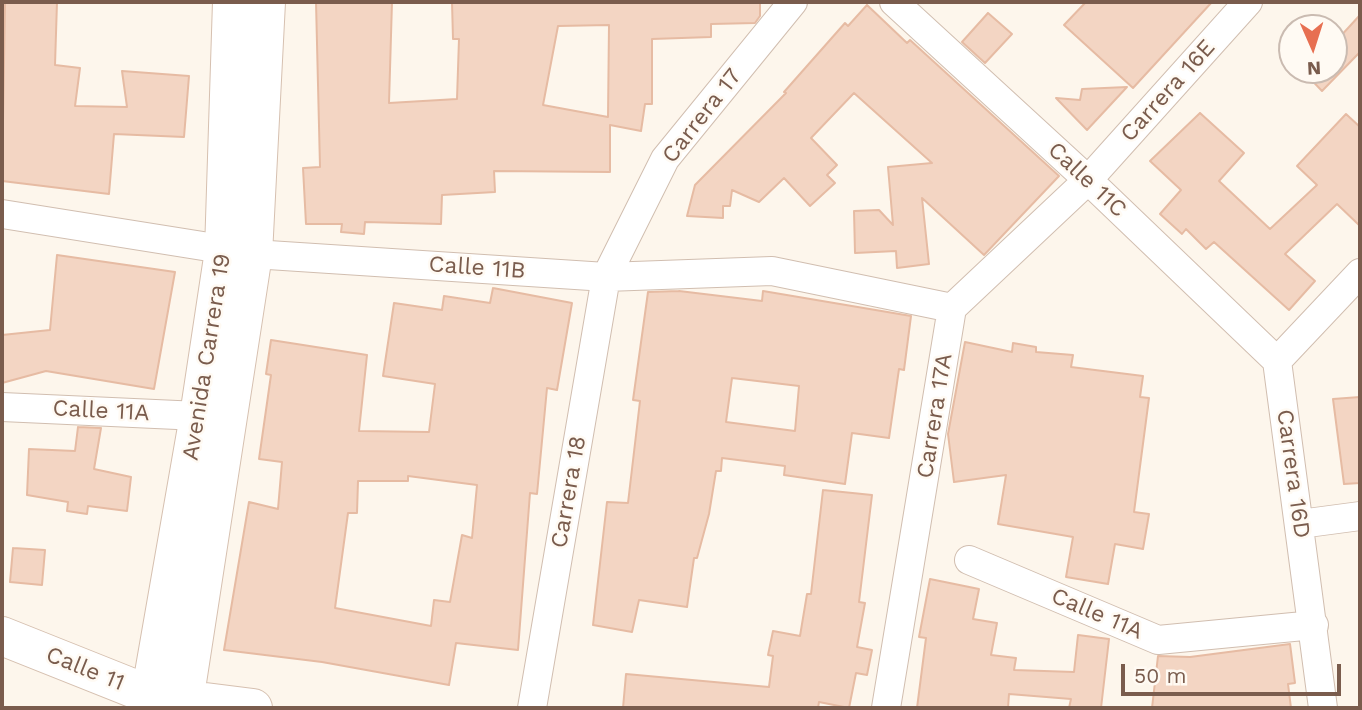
<!DOCTYPE html>
<html>
<head>
<meta charset="utf-8">
<style>
  body { margin:0 }
  #map { position:relative; width:1362px; height:710px; overflow:hidden; background:#fdf6ec; font-family:"Work Sans",sans-serif }
  canvas { display:block }
  .frame { position:absolute; inset:0; border:4px solid #7a5c4d; pointer-events:none }
  .north { position:absolute; left:1278px; top:14px; width:70px; height:70px; box-sizing:border-box; background:#fffaf3; border:2px solid #cabbb1; border-radius:50%; rotate:177deg; font-size:19px; font-weight:700; line-height:28px; text-align:center; color:#7a5c4d }
  .north::after { content:''; display:block; margin:auto; width:24px; height:32px; background:#e76f51; clip-path:polygon(50% 0,100% 100%,50% 72%,0 100%) }
  .scale { position:absolute; left:1121px; top:664px; width:220px; height:32px; box-sizing:border-box; border:4px solid #7a5c4d; border-top:0; padding-left:9px; font-size:21px; line-height:24px; white-space:nowrap; color:#7a5c4d; -webkit-text-stroke:5px #fffaf3; paint-order:stroke }
</style>
</head>
<body>
<div id="map">
<canvas width="1362" height="710"></canvas>
<div class="frame"></div>
<div class="north">N</div>
<div class="scale">50 m</div>
</div>
<script>
const context = document.querySelector('canvas').getContext('2d');
context.lineJoin = 'round';
function fillPath(path, color) {
  context.fillStyle = color;
  context.fill(path, 'evenodd');
}
function poly(rows) {
  const path = new Path2D();
  for (const r of rows) {
    path.moveTo(r[0], r[1]);
    for (let i = 2; i < r.length; i += 2) path.lineTo(r[i], r[i + 1]);
  }
  return path;
}
function trace(path, color, width, dash) {
  context.strokeStyle = color;
  context.lineWidth = width;
  context.lineCap = dash ? 'butt' : 'round';
  context.setLineDash(dash || []);
  context.stroke(path);
}
function write(font, color, halo, rows, align = 'center') {
  context.font = font + ' "Work Sans",sans-serif';
  context.lineWidth = 5;
  context.setLineDash([]);
  context.textBaseline = 'middle';
  context.strokeStyle = halo;
  context.fillStyle = color;
  for (const [text, x, y, turn = 0] of rows) {
    context.save();
    context.translate(x, y);
    context.rotate((+turn || 0) * Math.PI / 180);
    context.textAlign = isNaN(turn) ? turn : align;
    if (halo) context.strokeText(text, 0, 0);
    context.fillText(text, 0, 0);
    context.restore();
  }
}
const building = poly([
  [5,2,57,2,55,65,80,68,75,106,127,107,122,71,189,76,184,137,114,134,109,194,2,181,5,2],
  [316,2,392,2,389,103,457,99,459,39,453,39,452,2,760,2,760,16,755,23,711,24,711,37,652,39,652,104,645,104,641,131,610,125,610,172,494,171,495,192,442,195,441,224,365,222,364,234,341,232,342,224,306,224,303,168,320,167,316,2],
  [609,25,608,117,543,105,558,26,609,25],
  [1086,2,1212,2,1133,88,1064,25,1086,2],
  [867,5,907,43,910,40,1059,176,984,255,922,198,929,264,897,268,896,251,855,253,854,211,879,210,893,225,888,167,932,163,854,93,811,138,837,165,827,175,835,183,810,206,784,178,759,202,732,190,730,206,723,206,723,218,687,216,695,185,786,93,784,92,845,23,848,26,867,5],
  [988,13,1012,34,985,63,962,42,988,13],
  [1312,15,1327,28,1300,28,1312,15],
  [1360,15,1360,52,1322,91,1302,70,1334,70,1334,35,1338,39,1360,15],
  [1127,87,1087,130,1056,98,1080,100,1082,89,1127,87],
  [1200,113,1244,153,1219,181,1270,229,1317,185,1297,166,1346,114,1360,127,1360,226,1337,204,1285,254,1315,281,1289,310,1214,242,1206,249,1186,229,1182,234,1160,214,1181,190,1150,161,1200,113],
  [57,255,175,272,154,389,46,371,2,383,2,335,50,330,57,255],
  [493,288,572,303,557,390,547,388,537,494,530,493,518,650,456,643,449,685,322,662,224,650,249,502,278,509,282,462,259,459,271,375,266,374,271,340,367,355,359,431,429,432,435,384,383,376,394,303,442,310,444,296,490,303,493,288],
  [408,476,477,485,472,538,462,535,450,602,434,600,431,626,335,608,348,513,357,513,358,481,408,481,408,476],
  [679,291,762,301,763,291,911,316,904,370,899,369,889,438,852,433,845,484,784,475,785,466,722,458,721,471,716,471,709,514,697,558,694,558,687,607,639,600,632,632,593,625,607,502,628,503,640,401,633,400,648,292,679,291],
  [732,378,799,386,795,431,726,422,732,378],
  [965,342,1012,352,1013,343,1036,347,1036,352,1073,355,1071,367,1143,376,1140,397,1149,398,1134,512,1149,514,1143,549,1115,544,1108,584,1066,577,1073,537,998,524,1006,475,954,482,948,434,965,342],
  [1360,397,1360,483,1344,484,1333,399,1360,397],
  [78,427,101,428,94,469,131,477,127,511,88,506,87,514,67,511,68,502,27,495,29,449,75,451,78,427],
  [823,490,872,495,859,602,865,603,857,647,872,650,867,675,856,673,849,708,819,702,818,708,623,708,626,674,769,687,773,656,768,655,773,631,800,636,807,594,811,594,823,490],
  [13,548,45,550,42,585,10,582,13,548],
  [930,579,979,589,973,619,997,623,991,655,1016,658,1014,670,1074,672,1078,635,1109,639,1101,708,1069,708,1071,699,1009,694,1008,708,917,708,926,638,919,637,930,579],
  [1290,644,1295,683,1288,684,1291,708,1152,708,1158,656,1190,657,1290,644]
]);
fillPath(building, '#f3d5c3');
trace(building, '#e6bba3', 2);
const street = poly([
  [894,2,1088,180,1277,361],
  [2,214,253,254,606,277,772,271,952,308],
  [1277,361,1323,708],
  [1277,361,1360,273],
  [2,407,199,416],
  [1300,524,1360,516],
  [969,560,1158,640,1314,625],
  [532,708,606,277,665,159,793,2],
  [886,708,952,308,1088,180,1248,2]
]);
const secondary = poly([
  [2,636,150,695,253,708],
  [148,708,199,416,224,251,232,2],
  [183,708,253,254,266,2]
]);
trace(street, '#d1beb0', 30);
trace(secondary, '#d6c0b0', 40);
trace(street, '#fff', 28);
trace(secondary, '#fff', 38);
write('23px', '#7a5c4d', '#fffaf3', [
  ["Carrera 16E",1168,91,-48],
  ["Carrera 17",702,116,-52],
  ["Calle 11C",1087,180,43],
  ["Calle 11B",477,268,4],
  ["Avenida Carrera 19",207,357,-81],
  ["Calle 11A",101,411,3],
  ["Carrera 17A",935,416,-81],
  ["Carrera 16D",1293,474,82],
  ["Carrera 18",569,492,-80],
  ["Calle 11A",1097,614,23],
  ["Calle 11",85,669,22]
]);
</script>
</body>
</html>
